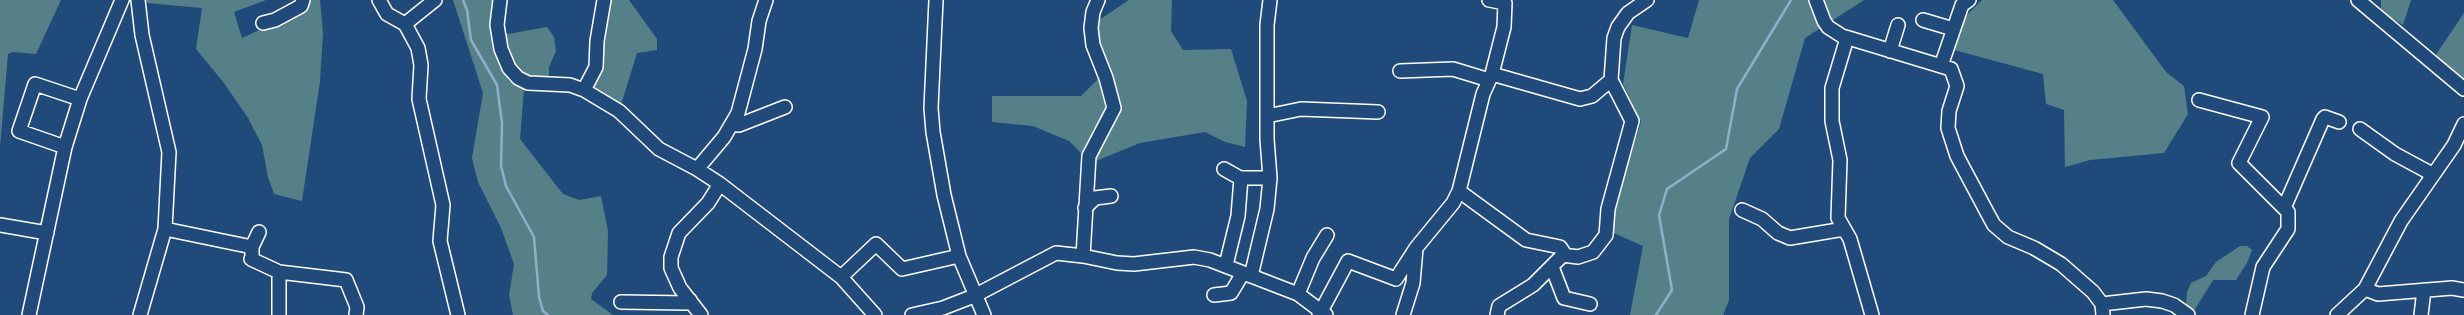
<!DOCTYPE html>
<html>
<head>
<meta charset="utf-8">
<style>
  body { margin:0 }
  canvas { display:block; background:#1f4a7a }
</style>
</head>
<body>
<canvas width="2464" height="315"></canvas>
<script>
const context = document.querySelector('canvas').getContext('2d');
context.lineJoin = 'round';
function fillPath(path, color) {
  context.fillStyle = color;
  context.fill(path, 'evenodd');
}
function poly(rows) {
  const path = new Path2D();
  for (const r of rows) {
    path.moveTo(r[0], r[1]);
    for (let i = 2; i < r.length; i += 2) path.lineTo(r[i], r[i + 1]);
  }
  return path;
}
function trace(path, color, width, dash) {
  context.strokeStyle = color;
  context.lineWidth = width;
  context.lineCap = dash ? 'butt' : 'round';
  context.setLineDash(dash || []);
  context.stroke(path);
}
fillPath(poly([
  [0,0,61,0,36,54,13,52,8,54,0,147],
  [145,0,266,0,234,12,242,38,308,8,308,0,320,0,323,33,320,81,302,201,274,194,268,177,262,145,248,118,224,83,196,49,202,8,147,3],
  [453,0,494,0,491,28,508,80,524,89,520,139,563,194,579,200,601,196,608,231,607,275,592,293,591,299,613,315,513,315,509,295,514,264,501,228,478,182,472,158,483,93],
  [609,0,629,0,657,39,657,50,637,53,620,108,589,88,601,70],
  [1129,0,1172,0,1171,31,1183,50,1231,49,1247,101,1245,147,1225,142,1205,132,1140,143,1091,163,1069,141,1033,126,992,122,992,96,1081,96,1098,79,1093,47,1099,20],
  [1699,0,1864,0,1805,38,1779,129,1750,158,1729,219,1729,300,1723,315,1630,315,1643,246,1607,230,1641,122,1623,84,1632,25,1688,38],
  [1982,0,2113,0,2166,72,2184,86,2188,114,2164,153,2090,160,2065,167,2064,110,2046,104,2043,74,1947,48,1963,19],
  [2381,0,2411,0,2403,25,2381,12],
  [2464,13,2464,83,2435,56],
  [547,27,554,37,556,51,549,67,549,80,530,78,513,65,501,30,508,34],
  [2240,246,2247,246,2252,250,2247,263,2236,280,2213,280,2192,314,2186,306,2187,292,2191,283,2206,276,2216,262]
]), '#558088');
trace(poly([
  [463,0,467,10,471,40,497,85,502,123,501,166,506,186,534,237,539,297,543,311,548,315],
  [1656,315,1672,290,1659,215,1667,189,1726,149,1737,89,1791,0]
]), '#8fafc7', 2.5);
const minor = poly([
  [138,0,142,35,169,152,165,229,140,315],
  [379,0,387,14,405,24,418,48,421,65,419,99,443,205,440,241,458,315],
  [500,0,497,25,501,49,509,68,518,78,528,83,570,85,584,90,619,111,659,149,697,169,720,184,841,277,875,315],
  [936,0,931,108,933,132,944,195,959,256,984,315],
  [1489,0,1505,3,1504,27,1492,74],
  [1816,0,1824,21,1828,27,1842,36,1951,69,1957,86,1949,111,1948,128,1957,156,1989,216,1994,225,2008,237,2034,248,2061,264,2093,292,2102,304,2103,315],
  [2358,0,2464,89],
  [1923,20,1953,29],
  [263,23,275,20,301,6,303,0],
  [405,24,435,0],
  [1847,38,1832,88,1832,121,1840,160,1838,218,1850,239,1872,315],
  [1890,51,1898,25],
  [1941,66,1962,5,1969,0],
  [1400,71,1453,69,1489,80],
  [584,90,596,67,597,41,604,0],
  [2199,100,2262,117,2239,163,2288,212,2288,229,2263,267,2252,315],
  [1267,116,1301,109,1378,112],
  [732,124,739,125,785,107],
  [2360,129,2395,154,2432,174],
  [65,147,19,131,35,84,80,99],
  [697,169,724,137,738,113,755,49,759,21,766,0],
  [1224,169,1240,178,1270,178],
  [1459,191,1526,240,1560,247,1564,253,1563,255],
  [1085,208,1095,198,1111,196],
  [2284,208,2323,119,2325,117,2339,122],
  [1742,210,1762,219,1778,233,1790,238,1844,229],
  [0,225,47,233],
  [165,229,252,247],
  [252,255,252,247,259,232],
  [1083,256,1089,156,1114,108,1106,78,1093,45,1091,28,1093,12,1098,0],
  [251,259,279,272,346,280,357,307,356,315],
  [1226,265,1238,216,1241,178],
  [1552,267,1564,298,1590,304],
  [279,272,279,315],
  [1251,276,1267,209,1270,178,1267,139,1267,25,1270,0],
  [841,277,876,244,902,269,959,256],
  [2365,289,2401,221,2454,145,2464,124],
  [1298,294,1313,258,1327,235],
  [1214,295,1231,293,1243,273],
  [621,302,687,303,690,300],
  [2102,304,2146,299,2162,301,2174,305,2188,315],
  [29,315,65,147,80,99,122,0],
  [701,315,680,288,671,268,671,257,679,233,708,203,720,184],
  [912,315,943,308,974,296,1056,253,1083,256,1117,263,1134,264,1194,257,1210,260,1298,294,1326,315],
  [1319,315,1348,261,1396,279,1416,248],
  [1403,315,1413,283,1416,248,1453,203,1459,191,1483,94,1492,74,1580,99,1592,96,1611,80,1614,38,1618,27,1628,13,1647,0],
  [1497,315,1499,306,1533,285,1563,255,1578,257,1593,252,1606,235,1608,209,1632,121,1611,80],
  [2337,315,2365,289,2378,294,2452,288,2464,290],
  [2421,315,2424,290]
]);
trace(minor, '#fff', 16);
trace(minor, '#1f4a7a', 13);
</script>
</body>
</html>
